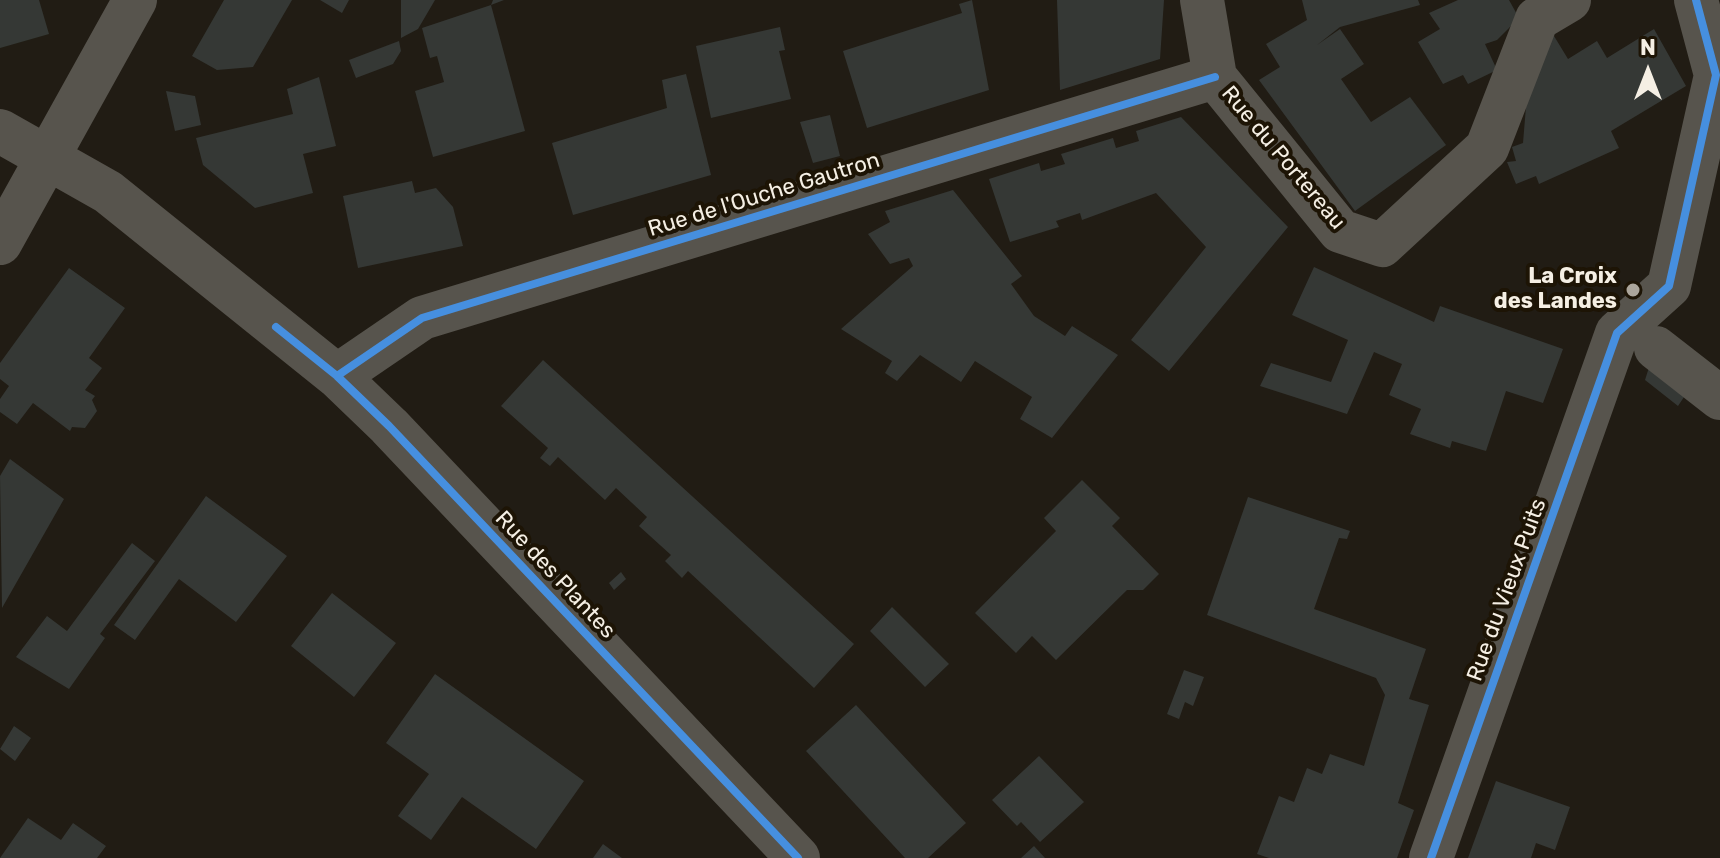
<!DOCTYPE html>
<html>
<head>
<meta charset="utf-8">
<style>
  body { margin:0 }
  #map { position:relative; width:1720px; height:858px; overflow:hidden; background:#211c14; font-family:Rubik,sans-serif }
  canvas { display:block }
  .north { position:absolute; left:1608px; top:32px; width:80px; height:80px; -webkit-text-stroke:6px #1d1405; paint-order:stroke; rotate:0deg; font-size:22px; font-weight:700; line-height:32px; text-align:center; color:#f5efe4 }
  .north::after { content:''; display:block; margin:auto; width:28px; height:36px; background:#f5efe4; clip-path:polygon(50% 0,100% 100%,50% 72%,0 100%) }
</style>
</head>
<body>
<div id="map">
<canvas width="1720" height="858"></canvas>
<div class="north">N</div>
</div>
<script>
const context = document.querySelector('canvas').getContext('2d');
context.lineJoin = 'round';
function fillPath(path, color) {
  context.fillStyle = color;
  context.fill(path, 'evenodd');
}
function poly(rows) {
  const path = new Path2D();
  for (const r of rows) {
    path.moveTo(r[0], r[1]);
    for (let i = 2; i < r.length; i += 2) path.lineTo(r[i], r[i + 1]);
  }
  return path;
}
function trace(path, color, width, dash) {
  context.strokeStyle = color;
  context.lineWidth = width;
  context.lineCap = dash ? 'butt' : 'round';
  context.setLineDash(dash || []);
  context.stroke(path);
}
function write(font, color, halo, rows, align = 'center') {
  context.font = font + ' Rubik,sans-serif';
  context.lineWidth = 8;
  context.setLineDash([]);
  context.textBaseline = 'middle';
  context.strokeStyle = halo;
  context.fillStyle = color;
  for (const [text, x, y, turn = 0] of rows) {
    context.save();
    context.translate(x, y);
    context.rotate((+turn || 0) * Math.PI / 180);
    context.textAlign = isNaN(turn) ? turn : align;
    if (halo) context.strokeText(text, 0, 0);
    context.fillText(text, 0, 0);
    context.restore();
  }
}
fillPath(poly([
  [0,0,39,0,49,34,0,48],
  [224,0,292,0,253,67,217,70,192,56],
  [320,0,349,0,342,13],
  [401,0,435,0,418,29,401,38],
  [493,0,504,0,491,5,525,131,433,157,415,91,444,82,437,56,430,58,422,28,491,5],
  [972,0,989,90,867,128,843,51,962,13,959,4],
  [1057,0,1164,0,1160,59,1060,90],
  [1302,0,1418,0,1420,5,1340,27,1317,45,1340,29,1364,64,1341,79,1371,122,1410,97,1446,145,1355,211,1259,80,1280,67,1266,44,1307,20],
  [1458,0,1509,0,1519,18,1497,40,1485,44,1497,70,1468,84,1463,75,1443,84,1418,42,1440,29,1429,13],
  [780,27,785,50,779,51,791,99,711,118,696,46],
  [1654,29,1686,86,1611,131,1619,148,1539,184,1536,176,1516,184,1507,162,1516,161,1512,147,1523,143,1528,82,1542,45,1554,36,1568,59,1597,41,1607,58],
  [399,41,401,51,393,64,356,78,349,60],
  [686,74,711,175,573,215,552,143,667,108,662,80],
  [319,77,336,146,303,154,313,193,255,208,203,165,196,138,293,114,287,89],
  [166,91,195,96,201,125,175,131],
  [830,115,840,156,813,163,800,122],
  [1181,117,1288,227,1169,371,1131,340,1206,247,1156,193,1082,220,1080,213,1056,221,1059,227,1010,242,989,179,1039,163,1041,171,1065,164,1061,154,1113,138,1116,148,1139,141,1136,131],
  [412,181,415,193,436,188,453,207,463,246,358,268,343,196],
  [953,190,1022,276,1011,284,1034,316,1065,336,1072,326,1118,355,1052,438,1020,419,1032,397,975,361,961,382,920,355,897,381,885,373,892,361,841,329,913,266,909,258,890,264,868,234,890,222,885,211],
  [1314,267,1434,322,1440,306,1563,349,1543,403,1506,391,1486,451,1452,441,1450,448,1410,434,1421,409,1389,395,1402,364,1374,352,1347,414,1260,386,1271,363,1331,382,1348,340,1292,315],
  [69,268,125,308,89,358,102,368,85,390,95,396,92,400,97,411,85,428,72,427,70,431,33,403,17,424,0,412,0,399,9,386,0,379,0,363],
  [543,360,854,644,814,688,688,571,682,578,665,561,671,555,639,526,647,517,616,488,605,500,558,457,550,466,540,458,548,448,501,406],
  [1651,361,1690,388,1678,406,1645,380],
  [10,459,64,499,2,608,0,476],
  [1082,480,1120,518,1112,526,1159,574,1143,590,1127,590,1056,660,1032,636,1016,653,975,613,1056,531,1044,518],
  [206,496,287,556,236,622,179,579,135,640,114,625],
  [1248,497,1350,531,1347,539,1339,538,1314,609,1426,649,1409,699,1429,705,1398,803,1414,810,1397,858,1269,858,1257,854,1279,796,1294,802,1307,768,1322,774,1330,754,1364,766,1385,695,1376,678,1207,615],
  [132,543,155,561,100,634,105,638,69,689,16,657,47,616,67,631],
  [621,572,626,579,614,590,609,583],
  [332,593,396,643,354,697,291,646],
  [892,607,949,664,925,687,870,631],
  [1184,670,1204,677,1193,706,1185,702,1179,719,1167,714],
  [435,674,584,781,536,849,462,797,431,840,398,816,429,774,386,743],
  [856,705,966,823,928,858,905,858,806,751],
  [14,726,31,738,15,761,0,749],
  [1039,756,1084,802,1040,842,1021,822,1017,826,992,800],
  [1496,781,1570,807,1555,850,1536,843,1531,858,1468,858],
  [28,818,61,840,73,823,106,846,97,858,0,858],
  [603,844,622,858,593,858],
  [1034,846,1045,858,1021,858]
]), '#353835');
trace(poly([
  [1202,0,1215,77,1340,231,1382,245,1487,148,1537,19,1569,0],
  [0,131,108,192,337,376,389,426,798,858],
  [0,243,135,0],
  [1656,348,1720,398],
  [337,376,422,318,1215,77],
  [1431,858,1617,333,1669,286,1716,75,1696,0]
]), '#57544d', 44);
trace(poly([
  [276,327,337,376,389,426,798,858],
  [337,376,422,318,1215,77],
  [1431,858,1617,333,1669,286,1716,75,1696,0]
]), '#468fdf', 8);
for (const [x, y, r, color] of [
  [1633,290,8,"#aba59b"]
]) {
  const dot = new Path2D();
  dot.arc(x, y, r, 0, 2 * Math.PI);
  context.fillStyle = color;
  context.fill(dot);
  trace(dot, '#1d1405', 3);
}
write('22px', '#f5efe4', '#1d1405', [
  ["Rue du Portereau",1283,158,50],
  ["Rue de l'Ouche Gautron",764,195,-17],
  ["Rue des Plantes",555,575,47],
  ["Rue du Vieux Puits",1507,590,-70]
]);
write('bold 22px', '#f5efe4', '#1d1405', [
  ["La Croix",1617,277],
  ["des Landes",1617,302]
], 'right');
</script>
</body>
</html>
